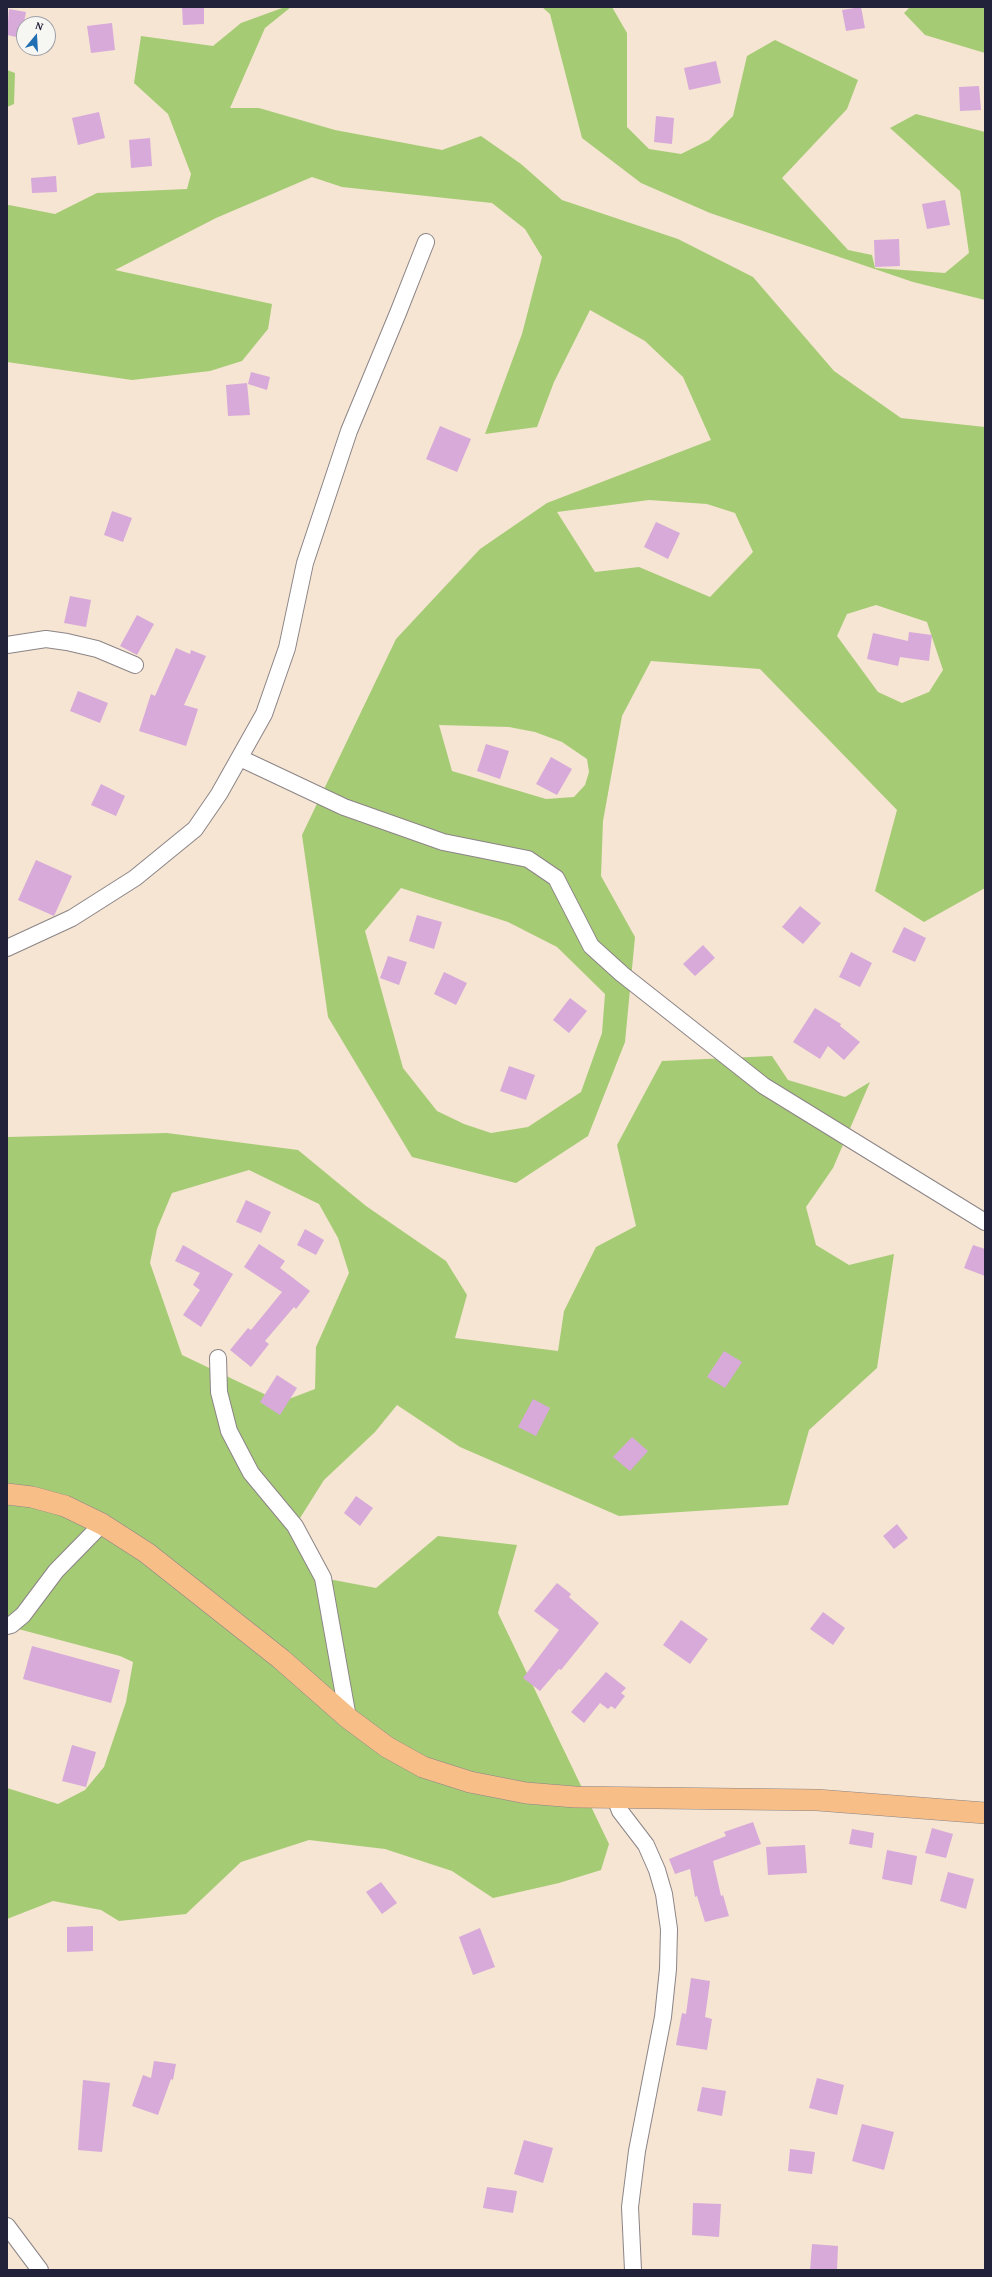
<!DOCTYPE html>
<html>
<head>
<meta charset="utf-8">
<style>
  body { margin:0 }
  #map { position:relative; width:992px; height:2277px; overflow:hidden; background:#f5e5d2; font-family:"Gentium Book Plus",serif }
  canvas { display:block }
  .frame { position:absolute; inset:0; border:8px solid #22223b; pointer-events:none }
  .north { position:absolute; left:16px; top:16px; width:40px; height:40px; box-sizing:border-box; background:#f6f6f2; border:1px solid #a1a1a9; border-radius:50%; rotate:18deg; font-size:11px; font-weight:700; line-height:16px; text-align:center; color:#22223b }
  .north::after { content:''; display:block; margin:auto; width:14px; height:18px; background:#1f6fb2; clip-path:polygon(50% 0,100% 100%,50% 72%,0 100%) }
</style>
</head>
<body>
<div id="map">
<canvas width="992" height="2277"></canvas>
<div class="frame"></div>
<div class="north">N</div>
</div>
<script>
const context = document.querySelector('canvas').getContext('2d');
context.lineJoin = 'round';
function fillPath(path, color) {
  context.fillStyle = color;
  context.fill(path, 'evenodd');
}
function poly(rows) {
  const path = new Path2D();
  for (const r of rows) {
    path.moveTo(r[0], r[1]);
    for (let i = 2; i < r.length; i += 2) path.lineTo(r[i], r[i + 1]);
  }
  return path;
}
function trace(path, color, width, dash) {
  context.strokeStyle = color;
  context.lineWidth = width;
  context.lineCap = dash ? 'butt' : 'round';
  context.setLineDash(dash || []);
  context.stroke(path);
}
fillPath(poly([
  [285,7,291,7,265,28,230,108,259,108,335,130,442,150,481,136,521,164,562,200,678,239,753,277,834,371,901,418,985,427,985,888,924,922,875,891,897,810,760,669,651,661,622,716,603,821,601,876,635,937,625,1042,588,1136,516,1183,412,1157,328,1017,302,835,396,639,480,549,547,503,711,440,683,377,645,341,590,310,554,382,537,427,485,434,522,334,542,257,525,229,492,203,342,187,312,177,216,218,115,270,272,304,268,329,242,361,210,371,132,380,7,362,7,206,9,205,55,214,97,193,187,189,191,174,168,114,134,83,141,36,213,46,241,23],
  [649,500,707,504,735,513,753,552,710,597,639,567,595,572,557,512],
  [876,605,927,622,943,670,929,692,902,703,878,692,837,636,847,614],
  [439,725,509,727,535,732,562,742,587,759,589,772,585,785,574,797,546,799,452,771],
  [401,888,508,922,557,947,605,994,602,1033,581,1092,528,1127,491,1133,464,1124,437,1111,403,1068,365,931],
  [542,7,612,7,627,33,627,127,649,149,681,154,709,140,733,116,747,56,775,40,858,80,847,109,782,178,848,250,872,255,875,268,945,273,969,253,960,191,890,128,916,114,985,132,985,300,913,282,710,213,641,183,582,138,550,14],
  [910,7,985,7,985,53,925,35,904,13],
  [7,70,15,73,14,104,7,107],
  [772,1056,788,1080,845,1097,870,1082,833,1168,806,1207,816,1245,849,1265,894,1254,877,1368,809,1430,788,1505,619,1516,460,1447,397,1405,375,1432,324,1480,295,1526,323,1578,376,1588,438,1536,517,1545,498,1613,609,1844,601,1870,559,1883,493,1898,452,1871,385,1849,309,1840,241,1862,186,1914,119,1921,101,1910,53,1901,7,1919,7,1788,58,1804,85,1790,104,1767,126,1702,133,1662,120,1656,7,1626,7,1137,167,1133,298,1150,366,1206,446,1261,467,1295,455,1338,558,1351,564,1311,596,1247,636,1226,617,1145,662,1061],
  [249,1170,319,1204,338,1238,349,1273,316,1347,315,1389,281,1402,182,1355,150,1263,157,1229,172,1193]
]), '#a6cb75');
fillPath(poly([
  [182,7,204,7,204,24,183,25],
  [861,7,865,28,846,31,842,10],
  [9,9,26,12,21,38,7,35],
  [112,23,115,50,91,53,87,26],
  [716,61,721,83,689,90,684,68],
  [979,86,981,110,960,111,959,87],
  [99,112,105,138,78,145,72,118],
  [656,116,674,118,672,144,654,142],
  [150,138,152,166,131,168,129,140],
  [56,176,57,192,32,193,31,178],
  [945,200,950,225,927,229,922,204],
  [899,239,900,266,875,267,874,240],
  [251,372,270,377,267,390,248,384],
  [247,383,250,415,228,416,226,385],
  [440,426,471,439,457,472,426,459],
  [112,511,132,518,123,542,104,535],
  [656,522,680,533,668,559,644,547],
  [70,596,91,600,86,627,64,623],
  [137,615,154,624,137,655,120,646],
  [909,632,932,635,929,661,900,657,898,666,867,659,873,633,908,641],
  [176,648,190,654,191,650,206,656,184,705,198,709,186,746,139,731,151,694,155,696],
  [78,691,108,703,100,723,70,711],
  [486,744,509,751,500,779,477,771],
  [551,757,572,769,557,795,536,784],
  [101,784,125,796,116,816,91,805],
  [36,860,72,876,54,916,18,900],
  [800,906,821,923,803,944,782,927],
  [417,915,442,922,434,949,409,941],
  [904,927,926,938,915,962,892,952],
  [703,945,715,958,695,976,683,964],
  [851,952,872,963,860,987,839,977],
  [388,956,407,962,399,985,380,978],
  [444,972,467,983,456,1005,434,994],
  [570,998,587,1011,569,1033,553,1020],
  [815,1008,841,1024,840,1026,860,1042,844,1060,828,1046,820,1059,793,1042],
  [509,1066,535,1075,526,1100,500,1091],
  [246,1200,271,1212,261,1233,236,1222],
  [305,1229,324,1240,316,1255,297,1245],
  [259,1244,285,1261,280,1268,310,1291,296,1309,294,1307,265,1341,269,1344,251,1367,230,1350,248,1328,251,1330,282,1292,244,1267],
  [183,1245,233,1274,201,1327,183,1315,200,1290,193,1285,200,1273,175,1261],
  [973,1245,985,1249,985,1276,964,1268],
  [724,1351,742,1362,725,1388,707,1377],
  [277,1375,297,1388,280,1415,260,1402],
  [533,1399,550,1408,536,1436,518,1427],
  [632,1437,648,1451,630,1471,613,1457],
  [356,1496,373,1508,360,1526,344,1513],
  [897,1524,908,1538,894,1549,883,1536],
  [557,1583,571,1594,569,1597,599,1623,561,1670,559,1669,540,1691,523,1678,559,1630,534,1611],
  [823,1612,845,1628,833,1645,810,1629],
  [681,1620,708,1639,690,1664,663,1645],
  [32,1646,120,1670,111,1703,23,1679],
  [606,1672,626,1688,621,1693,625,1696,615,1709,611,1706,608,1709,600,1703,584,1723,571,1712],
  [72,1745,96,1752,86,1787,62,1781],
  [753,1822,761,1844,713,1861,721,1896,723,1895,729,1916,705,1922,697,1896,695,1897,690,1869,675,1874,669,1859,726,1836,724,1832],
  [932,1828,953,1834,946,1858,925,1853],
  [852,1829,874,1833,872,1848,849,1844],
  [805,1845,807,1873,768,1875,766,1847],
  [887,1850,917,1856,912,1885,882,1879],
  [948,1872,974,1879,966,1909,940,1901],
  [381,1882,397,1903,382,1914,366,1892],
  [93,1926,93,1951,67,1952,67,1927],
  [480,1928,495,1967,473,1975,459,1937],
  [691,1978,710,1981,705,2017,712,2019,707,2050,676,2045,682,2013,686,2014],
  [154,2061,176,2064,173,2080,171,2079,158,2115,132,2106,143,2075,151,2078],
  [817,2078,844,2085,837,2115,809,2108],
  [83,2080,110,2083,102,2152,78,2150],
  [702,2087,726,2091,722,2116,697,2111],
  [862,2124,894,2132,884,2170,852,2161],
  [524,2140,553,2148,543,2183,514,2174],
  [790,2149,815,2152,812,2174,788,2171],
  [487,2187,517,2191,513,2213,483,2208],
  [693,2203,721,2204,719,2237,692,2235],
  [812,2244,838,2246,837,2270,810,2270]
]), '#d8aada');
const minor = poly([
  [7,645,46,639,67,642,97,649,135,665],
  [240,758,344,807,443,842,528,859,556,878,591,946,622,974,764,1086,985,1222],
  [7,948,72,918,135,878,195,829,219,794,264,714,287,648,305,563,349,431,398,313,426,242],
  [218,1358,219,1392,229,1431,251,1473,295,1526,323,1578,348,1718],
  [7,1626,11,1625,23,1615,56,1571,102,1524],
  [615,1798,620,1811,646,1845,657,1870,664,1894,669,1929,668,1969,663,2017,637,2151,630,2207,633,2270],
  [7,2226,40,2270]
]);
const major = poly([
  [7,1494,32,1497,65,1506,102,1524,147,1553,281,1659,348,1718,387,1747,423,1767,470,1782,526,1793,575,1797,817,1800,985,1813]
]);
trace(minor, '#8c8486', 18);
trace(major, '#8c8486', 22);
trace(minor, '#fff', 16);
trace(major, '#f7be88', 21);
</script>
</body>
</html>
